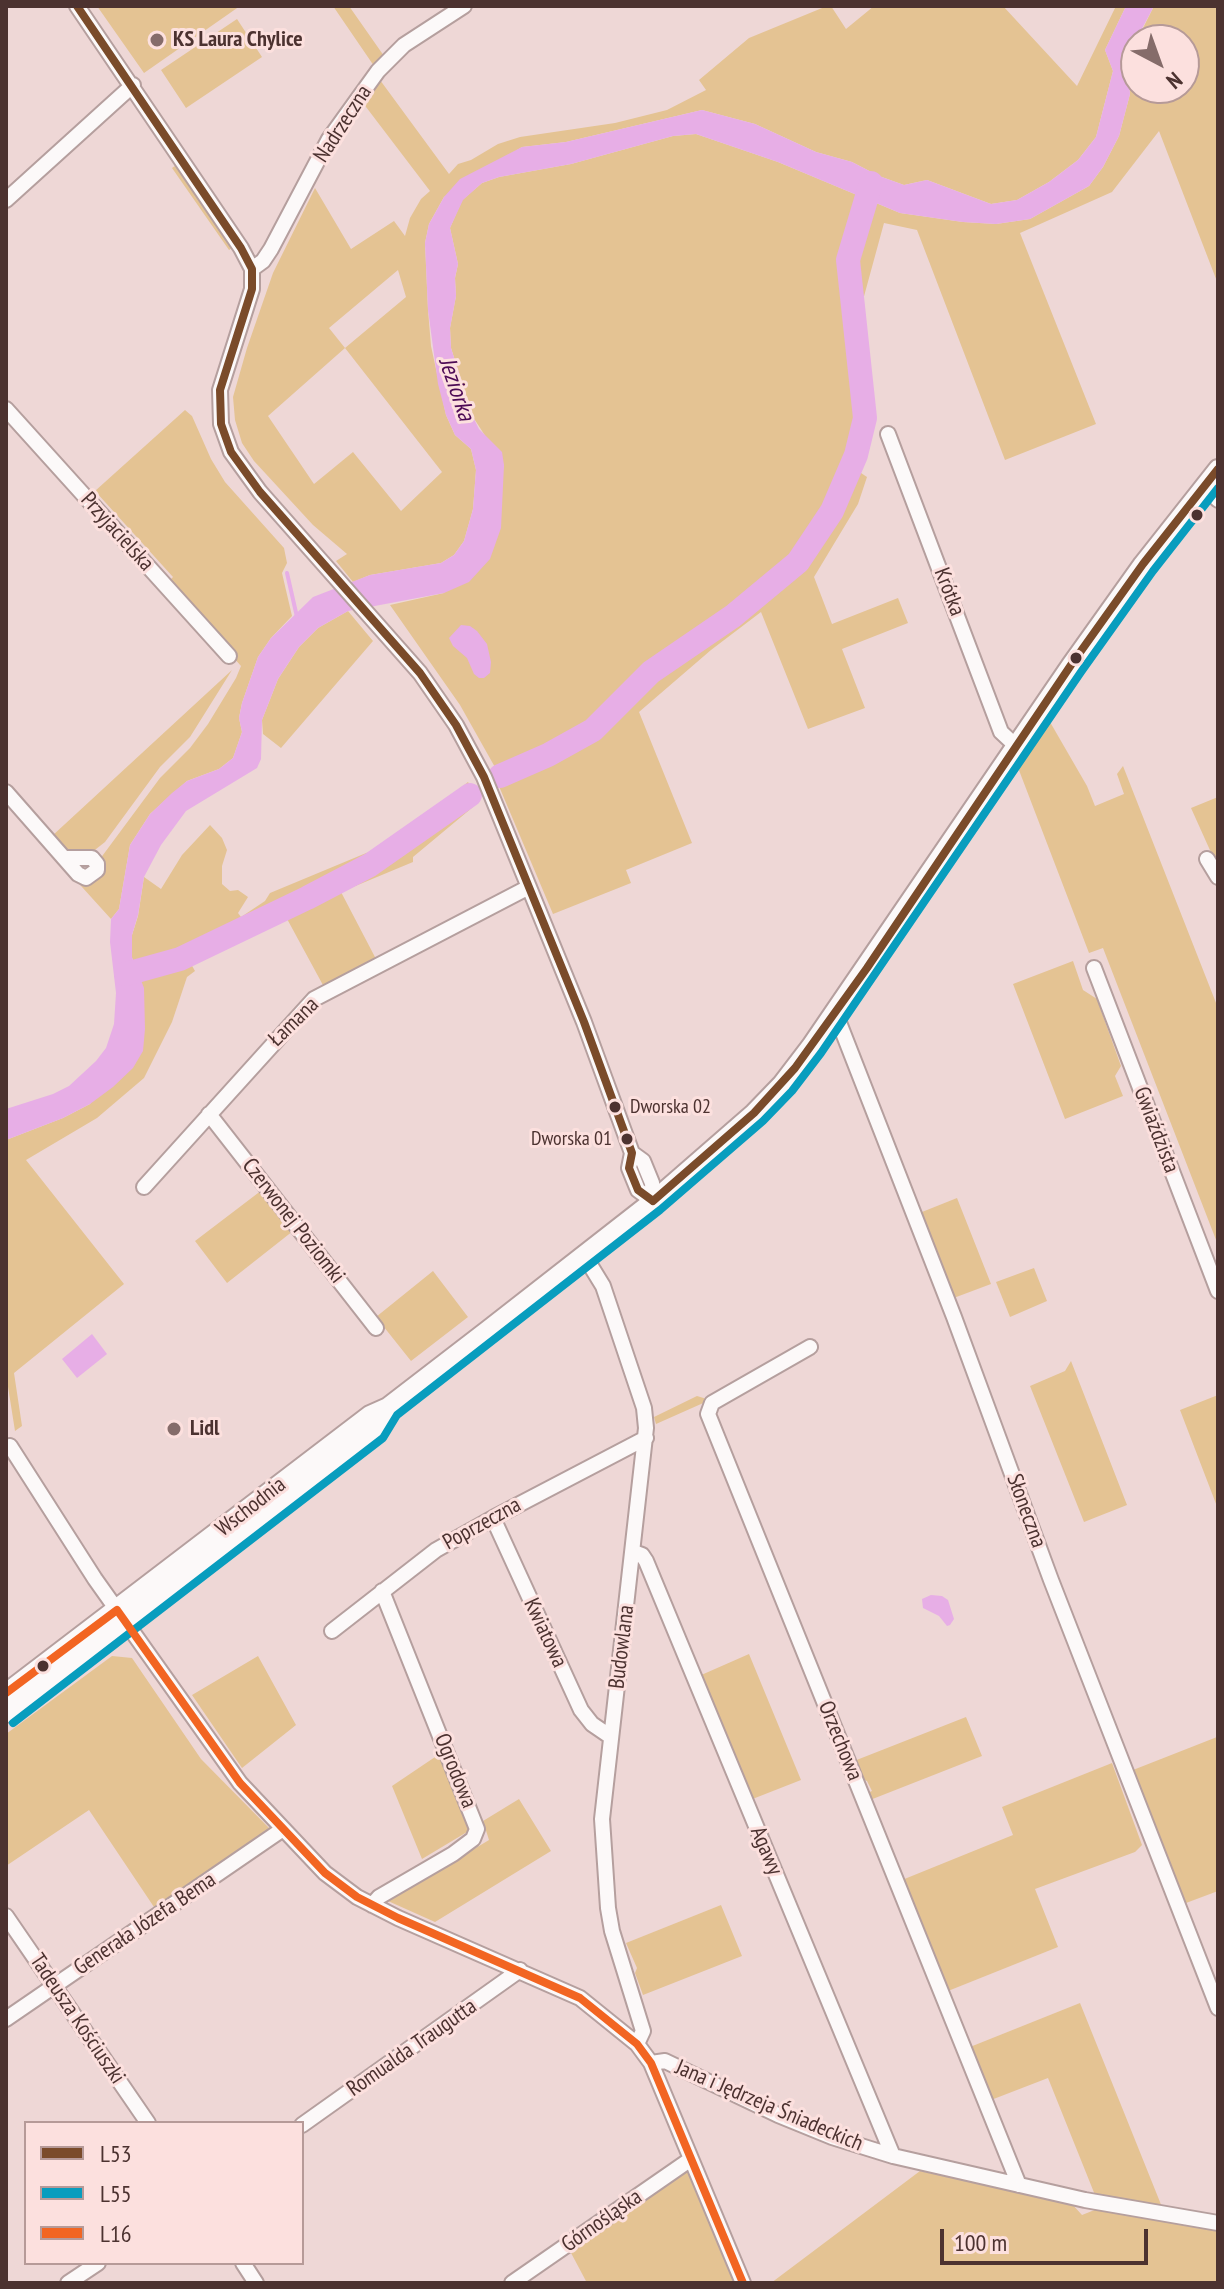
<!DOCTYPE html>
<html>
<head>
<meta charset="utf-8">
<style>
  body { margin:0 }
  #map { position:relative; width:1224px; height:2289px; overflow:hidden; background:#eed7d6; font-family:"PT Sans Narrow",sans-serif }
  canvas { display:block }
  .frame { position:absolute; inset:0; border:8px solid #4c3230; pointer-events:none }
  .legend { position:absolute; left:24px; top:2121px; width:280px; height:144px; box-sizing:border-box; background:#fce0de; border:2px solid #b69a98; margin:0; padding:10px 14px; list-style:none; font-size:24px; color:#4c3230 }
  .legend li { display:flex; align-items:center; gap:16px; height:40px }
  .legend b { width:40px; border:2px solid #b69a98 }
  .north { position:absolute; left:1120px; top:24px; width:80px; height:80px; box-sizing:border-box; background:#fce0de; border:2px solid #b69a98; border-radius:50%; rotate:139deg; font-size:22px; font-weight:700; line-height:32px; text-align:center; color:#4c3230 }
  .north::after { content:''; display:block; margin:auto; width:28px; height:36px; background:#856c6a; clip-path:polygon(50% 0,100% 100%,50% 72%,0 100%) }
  .scale { position:absolute; left:940px; top:2229px; width:208px; height:36px; box-sizing:border-box; border:4px solid #4c3230; border-top:0; padding-left:10px; font-size:24px; line-height:28px; white-space:nowrap; color:#4c3230; -webkit-text-stroke:6px #fce0de; paint-order:stroke }
</style>
</head>
<body>
<div id="map">
<canvas width="1224" height="2289"></canvas>
<div class="frame"></div>
<ul class="legend">
<li><b style="height:10px;background:#7a4b2a"></b>L53</li>
<li><b style="height:10px;background:#089dbe"></b>L55</li>
<li><b style="height:10px;background:#f26522"></b>L16</li>
</ul>
<div class="north">N</div>
<div class="scale">100 m</div>
</div>
<script>
const context = document.querySelector('canvas').getContext('2d');
context.lineJoin = 'round';
function fillPath(path, color) {
  context.fillStyle = color;
  context.fill(path, 'evenodd');
}
function poly(rows) {
  const path = new Path2D();
  for (const r of rows) {
    path.moveTo(r[0], r[1]);
    for (let i = 2; i < r.length; i += 2) path.lineTo(r[i], r[i + 1]);
  }
  return path;
}
function trace(path, color, width, dash) {
  context.strokeStyle = color;
  context.lineWidth = width;
  context.lineCap = dash ? 'butt' : 'round';
  context.setLineDash(dash || []);
  context.stroke(path);
}
function write(font, color, halo, rows, align = 'center') {
  context.font = font + ' "PT Sans Narrow",sans-serif';
  context.lineWidth = 6;
  context.setLineDash([]);
  context.textBaseline = 'middle';
  context.strokeStyle = halo;
  context.fillStyle = color;
  for (const [text, x, y, turn = 0] of rows) {
    context.save();
    context.translate(x, y);
    context.rotate((+turn || 0) * Math.PI / 180);
    context.textAlign = isNaN(turn) ? turn : align;
    if (halo) context.strokeText(text, 0, 0);
    context.fillText(text, 0, 0);
    context.restore();
  }
}
fillPath(poly([
  [97,6,240,6,144,73],
  [333,6,349,6,384,56,374,66],
  [827,6,831,6,846,29,874,6,1003,6,1077,86,1116,6,1126,6,1105,50,1113,71,1096,137,1078,160,1049,182,1017,200,991,204,927,180,904,185,879,176,852,162,816,152,755,124,702,110,566,142,522,147,444,197,429,224,425,243,428,310,431,346,446,415,455,435,471,449,476,470,473,509,464,541,454,555,441,563,370,575,353,582,336,561,347,554,313,525,254,461,242,443,235,420,233,397,247,348,273,273,315,188,351,249,394,221,405,236,410,218,421,199,430,191,363,103,380,80,449,174,458,164,471,160,498,144,520,137,615,123,667,110,706,90,699,80,749,38],
  [398,270,406,297,345,348,329,328],
  [345,348,442,472,401,511,353,452,314,484,268,416],
  [1154,6,1218,6,1218,284,1159,131,1112,192,1020,233,1096,424,1005,460,917,230,884,223,863,300,875,425,871,428,855,469,867,477,858,504,814,577,832,624,898,598,908,623,842,649,865,708,808,729,761,612,711,650,639,712,692,843,626,870,631,883,553,914,493,772,496,769,460,705,390,605,444,593,502,475,504,465,473,417,451,348,450,328,456,296,455,278,458,264,450,228,462,200,482,183,499,177,571,164,673,136,696,134,778,162,900,213,963,222,996,224,1030,219,1089,186,1103,167,1119,136,1130,94,1128,71,1136,44,1136,88,1184,88,1184,40,1137,40],
  [237,19,262,57,186,108,161,70],
  [175,166,179,167,234,247,229,250,172,168],
  [185,410,192,416,211,459,225,482,284,548,287,563,282,573,292,616,271,638,258,657,242,703,239,718,242,732,233,758,219,769,187,781,150,814,130,845,119,909,111,919,72,876,91,881,100,859,160,778,190,748,208,724,236,678,241,666,167,583,173,577,95,491],
  [348,611,373,641,281,748,263,734,262,720,278,679,299,647,318,628],
  [232,670,190,737,160,767,105,842,91,853,66,854,52,836],
  [1050,722,1087,786,1095,806,1124,794,1117,774,1123,766,1218,1008,1218,1245,1103,948,1089,953,1017,765],
  [468,782,479,802,413,857,413,862,341,892,376,959,324,987,286,917,191,964,195,971,187,977,172,1022,144,1078,97,1118,26,1160,124,1284,14,1373,22,1426,15,1431,6,1374,6,1140,63,1118,90,1104,140,975,132,958,132,935,138,916,144,877,161,889,182,855,210,825,222,838,227,850,222,866,222,884,230,891,238,890,248,897,238,913,241,917,265,901,270,893,371,851,431,811],
  [1218,797,1218,868,1191,808],
  [1073,961,1083,990,1097,999,1121,1066,1115,1076,1123,1096,1065,1119,1013,984],
  [262,1190,293,1231,227,1283,195,1241],
  [957,1198,991,1284,951,1299,917,1214],
  [1034,1268,1047,1301,1010,1317,996,1282],
  [433,1271,468,1317,411,1361,376,1317],
  [1071,1361,1127,1505,1084,1522,1030,1386,1065,1371],
  [1218,1395,1218,1509,1180,1410],
  [697,1396,710,1400,656,1424,654,1417],
  [749,1654,801,1780,750,1800,699,1676],
  [112,1656,132,1658,201,1759,271,1830,156,1910,89,1810,6,1866,6,1734],
  [258,1656,296,1725,242,1768,192,1695],
  [966,1717,982,1756,870,1800,867,1793,872,1791,867,1781,861,1779,854,1761],
  [1217,1737,1218,1891,1186,1903,1133,1770],
  [441,1753,472,1829,422,1859,392,1786],
  [1112,1763,1142,1845,1135,1852,1035,1889,1058,1947,948,1991,902,1880,1013,1835,1002,1807],
  [519,1799,551,1851,435,1922,388,1901,489,1840,483,1821],
  [721,1905,742,1956,643,1995,635,1973,637,1968,626,1943],
  [1080,2003,1162,2207,1095,2195,1048,2078,991,2100,970,2047],
  [689,2170,736,2283,587,2283,570,2251],
  [920,2171,1072,2204,1082,2215,1097,2209,1218,2231,1218,2283,771,2283]
]), '#e4c393');
fillPath(poly([
  [1126,6,1154,6,1136,40,1128,71,1130,94,1119,136,1103,167,1089,186,1030,219,996,224,963,222,900,213,778,162,696,134,673,136,571,164,499,177,482,183,463,200,450,228,458,264,455,278,456,296,450,328,451,348,473,417,479,429,502,452,504,465,501,528,490,559,469,582,444,593,348,611,318,628,299,647,278,679,262,720,261,759,257,768,186,811,161,845,144,877,138,915,132,935,132,957,144,988,145,1029,143,1051,133,1068,113,1087,90,1104,63,1118,6,1140,6,1109,53,1094,69,1086,96,1061,106,1048,114,1024,116,993,110,942,111,919,119,909,130,845,150,814,172,793,187,781,219,769,233,758,242,732,239,718,242,703,258,657,271,638,313,597,370,575,441,563,454,555,464,541,473,509,476,470,471,449,455,435,446,415,438,384,428,310,425,243,429,224,444,197,460,179,522,147,566,142,702,110,755,124,816,152,852,162,879,176,904,185,927,180,991,204,1017,200,1049,182,1078,160,1096,137,1113,71,1105,50],
  [461,625,470,626,477,631,487,644,491,662,490,673,484,678,479,678,474,674,467,658,453,646,449,638],
  [92,1334,107,1354,77,1378,62,1359],
  [931,1595,942,1596,948,1600,954,1619,950,1625,947,1626,939,1616,923,1608,922,1599]
]), '#e7aee6');
trace(poly([
  [287,573,297,617]
]), '#e7aee6', 4);
trace(poly([
  [500,776,548,755,593,730,651,672,733,616,798,562,832,511,856,455,865,418,848,260,871,183],
  [126,974,180,959,307,898,370,865,470,795]
]), '#e7aee6', 24);
const minor = poly([
  [77,6,241,248,252,269,252,289,220,390,221,424,231,452,260,492,420,673,456,725,484,777,584,1022,632,1153,629,1168,638,1190,653,1201],
  [6,200,133,85],
  [252,269,263,261,271,249,329,139,378,71,404,45,464,6],
  [6,409,229,656],
  [888,434,1001,732,1016,746],
  [1203,486,1218,500],
  [6,792,78,874,86,878,97,870,97,864,92,858,64,858],
  [1207,859,1218,877],
  [1094,968,1218,1291],
  [833,1016,840,1025,954,1317,1051,1580,1218,2008],
  [209,1114,376,1328],
  [632,1153,643,1161,652,1183,653,1201],
  [144,1187,314,999,529,887],
  [584,1255,603,1286,644,1408,646,1428,602,1819,608,1908,612,1931,643,2031,637,2044],
  [810,1347,712,1403,708,1414,1019,2185],
  [10,1446,95,1579,240,1783,325,1873,357,1897,398,1918,580,1998,637,2044,651,2063,743,2283],
  [493,1518,581,1710,592,1724,611,1737],
  [634,1552,642,1555,646,1561,893,2156],
  [332,1631,436,1550,493,1518,646,1438],
  [372,1905,379,1897,453,1854,473,1839,477,1829,382,1591],
  [6,1916,148,2123],
  [6,2019,283,1829],
  [651,2063,665,2061,778,2115,832,2137,893,2156,1085,2200,1218,2223],
  [302,2125,520,1970],
  [243,2263,256,2283],
  [68,2283,98,2263],
  [512,2283,691,2159]
]);
const major = poly([
  [6,1693,370,1415,388,1407,488,1330,653,1201,754,1113,782,1084,811,1046,1071,665,1143,564,1218,469],
  [6,1713,245,1532,376,1429,388,1407]
]);
trace(minor, '#b59f9e', 18);
trace(major, '#b59f9e', 22);
trace(minor, '#fcf9f9', 14);
trace(major, '#fcf9f9', 18);
trace(poly([
  [77,6,241,248,252,269,252,289,220,390,221,424,231,452,260,492,420,673,456,725,484,777,584,1022,632,1153,629,1168,638,1190,653,1201],
  [653,1201,754,1113,795,1068,867,968,1071,665,1143,564,1218,469]
]), '#7a4b2a', 8);
trace(poly([
  [13,1723,383,1438,397,1415,660,1210,763,1121,792,1091,821,1053,1081,672,1153,571,1218,488]
]), '#089dbe', 8);
trace(poly([
  [6,1693,117,1610,240,1783,325,1873,357,1897,398,1918,580,1998,637,2044,651,2063,743,2283]
]), '#f26522', 8);
for (const [x, y, r, color] of [
  [157,40,8,"#856c6a"],
  [1197,515,7,"#4c3230"],
  [1076,658,7,"#4c3230"],
  [615,1107,7,"#4c3230"],
  [627,1139,7,"#4c3230"],
  [174,1429,8,"#856c6a"],
  [43,1666,7,"#4c3230"]
]) {
  const dot = new Path2D();
  dot.arc(x, y, r, 0, 2 * Math.PI);
  context.fillStyle = color;
  context.fill(dot);
  trace(dot, '#fce0de', 3);
}
write('20px', '#4c3230', '#fce0de', [
  ["Dworska 02",630,1107],
  ["Dworska 01",612,1139,"right"]
], 'left');
write('bold 22px', '#4c3230', '#fce0de', [
  ["KS Laura Chylice",173,40],
  ["Lidl",190,1429]
], 'left');
write('22px', '#4c3230', '#fce0de', [
  ["Nadrzeczna",343,124,-57],
  ["Przyjacielska",117,532,48],
  ["Krótka",949,592,69],
  ["Łamana",294,1022,-44],
  ["Gwiaździsta",1156,1130,69],
  ["Czerwonej Poziomki",293,1221,52],
  ["Wschodnia",251,1507,-38],
  ["Słoneczna",1026,1511,70],
  ["Poprzeczna",482,1524,-29],
  ["Kwiatowa",545,1633,65],
  ["Budowlana",622,1647,-83],
  ["Orzechowa",840,1741,68],
  ["Ogrodowa",455,1771,68],
  ["Agawy",766,1851,67],
  ["Generała Józefa Bema",145,1924,-34],
  ["Tadeusza Kościuszki",77,2019,56],
  ["Romualda Traugutta",412,2048,-35],
  ["Jana i Jędrzeja Śniadeckich",769,2106,23],
  ["Górnośląska",602,2221,-35]
]);
write('italic 24px', '#4d0a55', '#fce0de', [
  ["Jeziorka",456,389,71]
]);
</script>
</body>
</html>
